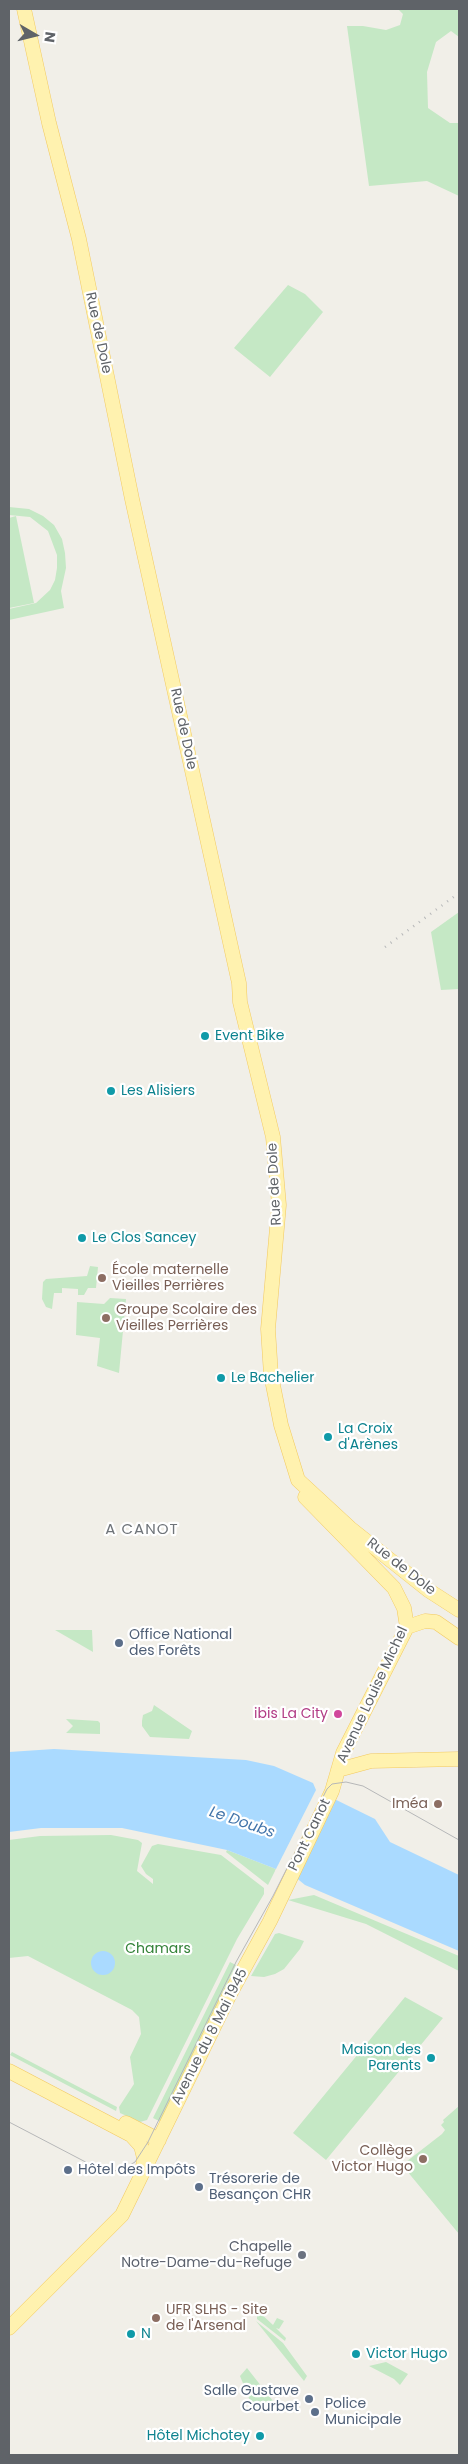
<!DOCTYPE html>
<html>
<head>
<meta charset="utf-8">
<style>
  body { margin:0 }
  #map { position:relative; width:468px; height:2464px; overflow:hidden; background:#f1efe8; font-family:Poppins,sans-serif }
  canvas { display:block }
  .frame { position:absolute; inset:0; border:10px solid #5f6368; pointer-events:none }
  .north { position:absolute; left:10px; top:10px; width:50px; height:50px; -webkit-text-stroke:4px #fff; paint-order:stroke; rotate:98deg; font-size:14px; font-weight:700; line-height:20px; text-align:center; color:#5f6368 }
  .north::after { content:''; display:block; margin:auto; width:18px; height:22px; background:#5f6368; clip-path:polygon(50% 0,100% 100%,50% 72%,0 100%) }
</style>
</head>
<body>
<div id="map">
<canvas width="468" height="2464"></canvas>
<div class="frame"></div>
<div class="north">N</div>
</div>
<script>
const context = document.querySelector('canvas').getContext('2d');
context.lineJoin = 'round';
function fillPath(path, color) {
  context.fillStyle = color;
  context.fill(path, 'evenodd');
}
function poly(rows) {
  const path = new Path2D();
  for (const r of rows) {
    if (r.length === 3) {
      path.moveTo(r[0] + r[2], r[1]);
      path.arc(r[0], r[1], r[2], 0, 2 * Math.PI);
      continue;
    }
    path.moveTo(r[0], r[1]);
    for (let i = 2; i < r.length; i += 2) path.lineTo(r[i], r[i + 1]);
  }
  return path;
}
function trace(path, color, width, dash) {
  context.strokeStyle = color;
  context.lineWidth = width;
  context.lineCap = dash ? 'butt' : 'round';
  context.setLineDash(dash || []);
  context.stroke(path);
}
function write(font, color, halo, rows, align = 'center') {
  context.font = font + ' Poppins,sans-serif';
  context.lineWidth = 4.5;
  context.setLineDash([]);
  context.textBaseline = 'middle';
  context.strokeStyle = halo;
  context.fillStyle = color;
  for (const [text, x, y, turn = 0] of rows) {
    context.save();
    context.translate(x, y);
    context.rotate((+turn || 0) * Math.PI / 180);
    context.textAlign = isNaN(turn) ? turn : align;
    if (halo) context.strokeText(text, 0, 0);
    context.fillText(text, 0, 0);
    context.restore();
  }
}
fillPath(poly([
  [398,9,459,9,459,37,451,31,436,42,427,72,428,108,450,123,459,123,459,196,427,181,369,186,347,26,363,26,386,30,400,25,403,14],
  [288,285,305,294,323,312,270,377,234,348],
  [9,507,29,509,43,516,54,525,62,539,65,553,66,568,61,591,64,608,9,620,9,609,36,603,50,590,55,580,57,568,57,555,48,531,30,517,9,515],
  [16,516,34,603,9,608,9,518],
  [459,912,459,989,441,990,431,932],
  [90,1266,98,1267,96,1288,88,1288,84,1295,78,1295,78,1289,62,1288,62,1293,54,1293,52,1309,46,1307,42,1299,43,1282,46,1279,87,1276],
  [110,1298,126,1299,119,1373,97,1366,100,1338,76,1335,77,1302,104,1304],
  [55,1630,92,1630,93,1652],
  [154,1705,192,1731,189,1739,150,1737,142,1726,142,1721,143,1715,152,1711],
  [66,1719,98,1721,100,1723,100,1734,66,1733,73,1726],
  [111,1835,138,1840,142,1843,137,1871,153,1884,153,1879,146,1874,141,1866,152,1846,158,1844,221,1855,264,1888,264,1894,237,1939,147,2120,140,2122,120,2113,119,2107,134,2084,130,2057,141,2034,139,2017,132,2010,28,1956,9,1958,9,1840,40,1836],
  [227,1850,276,1869,268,1885,226,1852],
  [314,1895,459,1956,459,1971,366,1924,288,1900],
  [279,1933,304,1941,300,1949,284,1969,275,1974,264,1977,251,1976,275,1934],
  [230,1962,236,1965,226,1986,227,1987,161,2122,153,2118],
  [405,1997,443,2018,326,2160,293,2133],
  [12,2052,117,2107,116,2111,10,2055],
  [459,2106,459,2234,402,2165,442,2134,445,2130,441,2125,444,2122,443,2120],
  [257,2310,273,2325,277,2318,284,2321,279,2329,276,2328,286,2338,285,2341,257,2319],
  [256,2321,283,2343,307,2376,304,2381],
  [386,2362,408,2374,400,2385,394,2379,369,2366],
  [247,2368,273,2401,255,2413,240,2376]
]), '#c5e8c5');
fillPath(poly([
  [54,1749,246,1760,274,1766,313,1783,316,1790,375,1819,390,1842,459,1875,459,1951,305,1885,294,1876,227,1850,122,1828,41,1828,9,1832,9,1752],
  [103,1963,12]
]), '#aadaff');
fillPath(poly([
  [318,1786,336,1797,293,1878,275,1871]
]), '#f1efe8');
const major = poly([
  [24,9,49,123,79,239,132,499,239,983,240,1002,273,1137,279,1205,268,1329,271,1375,281,1425,298,1480,350,1528,428,1590,459,1610],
  [407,1627,425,1621,436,1622,459,1638],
  [338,1770,371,1761,459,1759],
  [9,2071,131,2135,141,2146,144,2158,143,2168],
  [126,2123,159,2140],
  [9,2328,122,2215,229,1996,270,1921,332,1791,343,1753,407,1627,404,1608,394,1588,305,1497]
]);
trace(major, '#f2c960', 15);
trace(major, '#fff2af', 14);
trace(poly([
  [9,2122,99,2169,119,2171,135,2162,148,2142,236,1962,273,1896,327,1789,332,1784,346,1782,363,1786,459,1840]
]), '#b6b7b8', 1);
trace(poly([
  [385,947,459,893]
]), '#b6b7b8', 2.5, [1, 6]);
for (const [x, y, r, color] of [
  [205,1036,5,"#0f9aa8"],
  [111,1091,5,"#0f9aa8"],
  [82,1238,5,"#0f9aa8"],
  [102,1278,5,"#8d6e63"],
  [106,1318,5,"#8d6e63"],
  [221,1378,5,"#0f9aa8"],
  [328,1437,5,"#0f9aa8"],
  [119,1643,5,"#5c6f8a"],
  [338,1714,5,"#d1479c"],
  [438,1804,5,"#8d6e63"],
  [431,2058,5,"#0f9aa8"],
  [423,2159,5,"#8d6e63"],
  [68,2170,5,"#5c6f8a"],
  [199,2187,5,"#5c6f8a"],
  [302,2255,5,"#6b7280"],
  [156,2318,5,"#8d6e63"],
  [131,2334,5,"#0f9aa8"],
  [356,2354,5,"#0f9aa8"],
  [309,2399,5,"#5c6f8a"],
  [315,2412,5,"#5c6f8a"],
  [260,2436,5,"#0f9aa8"]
]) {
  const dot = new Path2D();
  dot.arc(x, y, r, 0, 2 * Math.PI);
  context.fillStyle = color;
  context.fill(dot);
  trace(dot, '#fff', 2);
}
write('14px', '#5f6368', '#fff', [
  ["Rue de Dole",98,333,78],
  ["Rue de Dole",183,729,78],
  ["Rue de Dole",275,1184,-93],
  ["Rue de Dole",401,1567,38],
  ["Avenue Louise Michel",373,1695,-65],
  ["Pont Canot",310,1835,-64],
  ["Avenue du 8 Mai 1945",210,2037,-63]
]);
write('14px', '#0d838f', '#fff', [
  ["Event Bike",215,1036],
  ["Les Alisiers",121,1091],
  ["Le Clos Sancey",92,1238],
  ["Le Bachelier",231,1378],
  ["La Croix",338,1429],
  ["d'Arènes",338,1445],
  ["Maison des",421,2050,"right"],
  ["Parents",421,2066,"right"],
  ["N",141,2334],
  ["Victor Hugo",366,2354],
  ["Hôtel Michotey",250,2436,"right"]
], 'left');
write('14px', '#785e54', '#fff', [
  ["École maternelle",112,1270],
  ["Vieilles Perrières",112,1286],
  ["Groupe Scolaire des",116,1310],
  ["Vieilles Perrières",116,1326],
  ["Iméa",428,1804,"right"],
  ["Collège",413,2151,"right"],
  ["Victor Hugo",413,2167,"right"],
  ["UFR SLHS - Site",166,2310],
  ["de l'Arsenal",166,2326]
], 'left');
write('14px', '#4e5e75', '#fff', [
  ["Office National",129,1635],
  ["des Forêts",129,1651],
  ["Hôtel des Impôts",78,2170],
  ["Trésorerie de",209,2179],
  ["Besançon CHR",209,2195],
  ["Salle Gustave",299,2391,"right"],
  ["Courbet",299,2407,"right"],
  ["Police",325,2404],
  ["Municipale",325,2420]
], 'left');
write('14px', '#b23c85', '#fff', [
  ["ibis La City",328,1714]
], 'right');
write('14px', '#348238', '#fff', [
  ["Chamars",158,1949]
]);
write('14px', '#5b616d', '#fff', [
  ["Chapelle",292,2247],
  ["Notre-Dame-du-Refuge",292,2263]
], 'right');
context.letterSpacing = '1px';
write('15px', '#70757a', '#fff', [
  ["A CANOT",142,1530]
]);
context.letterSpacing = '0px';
write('italic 15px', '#4174aa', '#fff', [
  ["Le Doubs",242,1823,19]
]);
</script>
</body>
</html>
